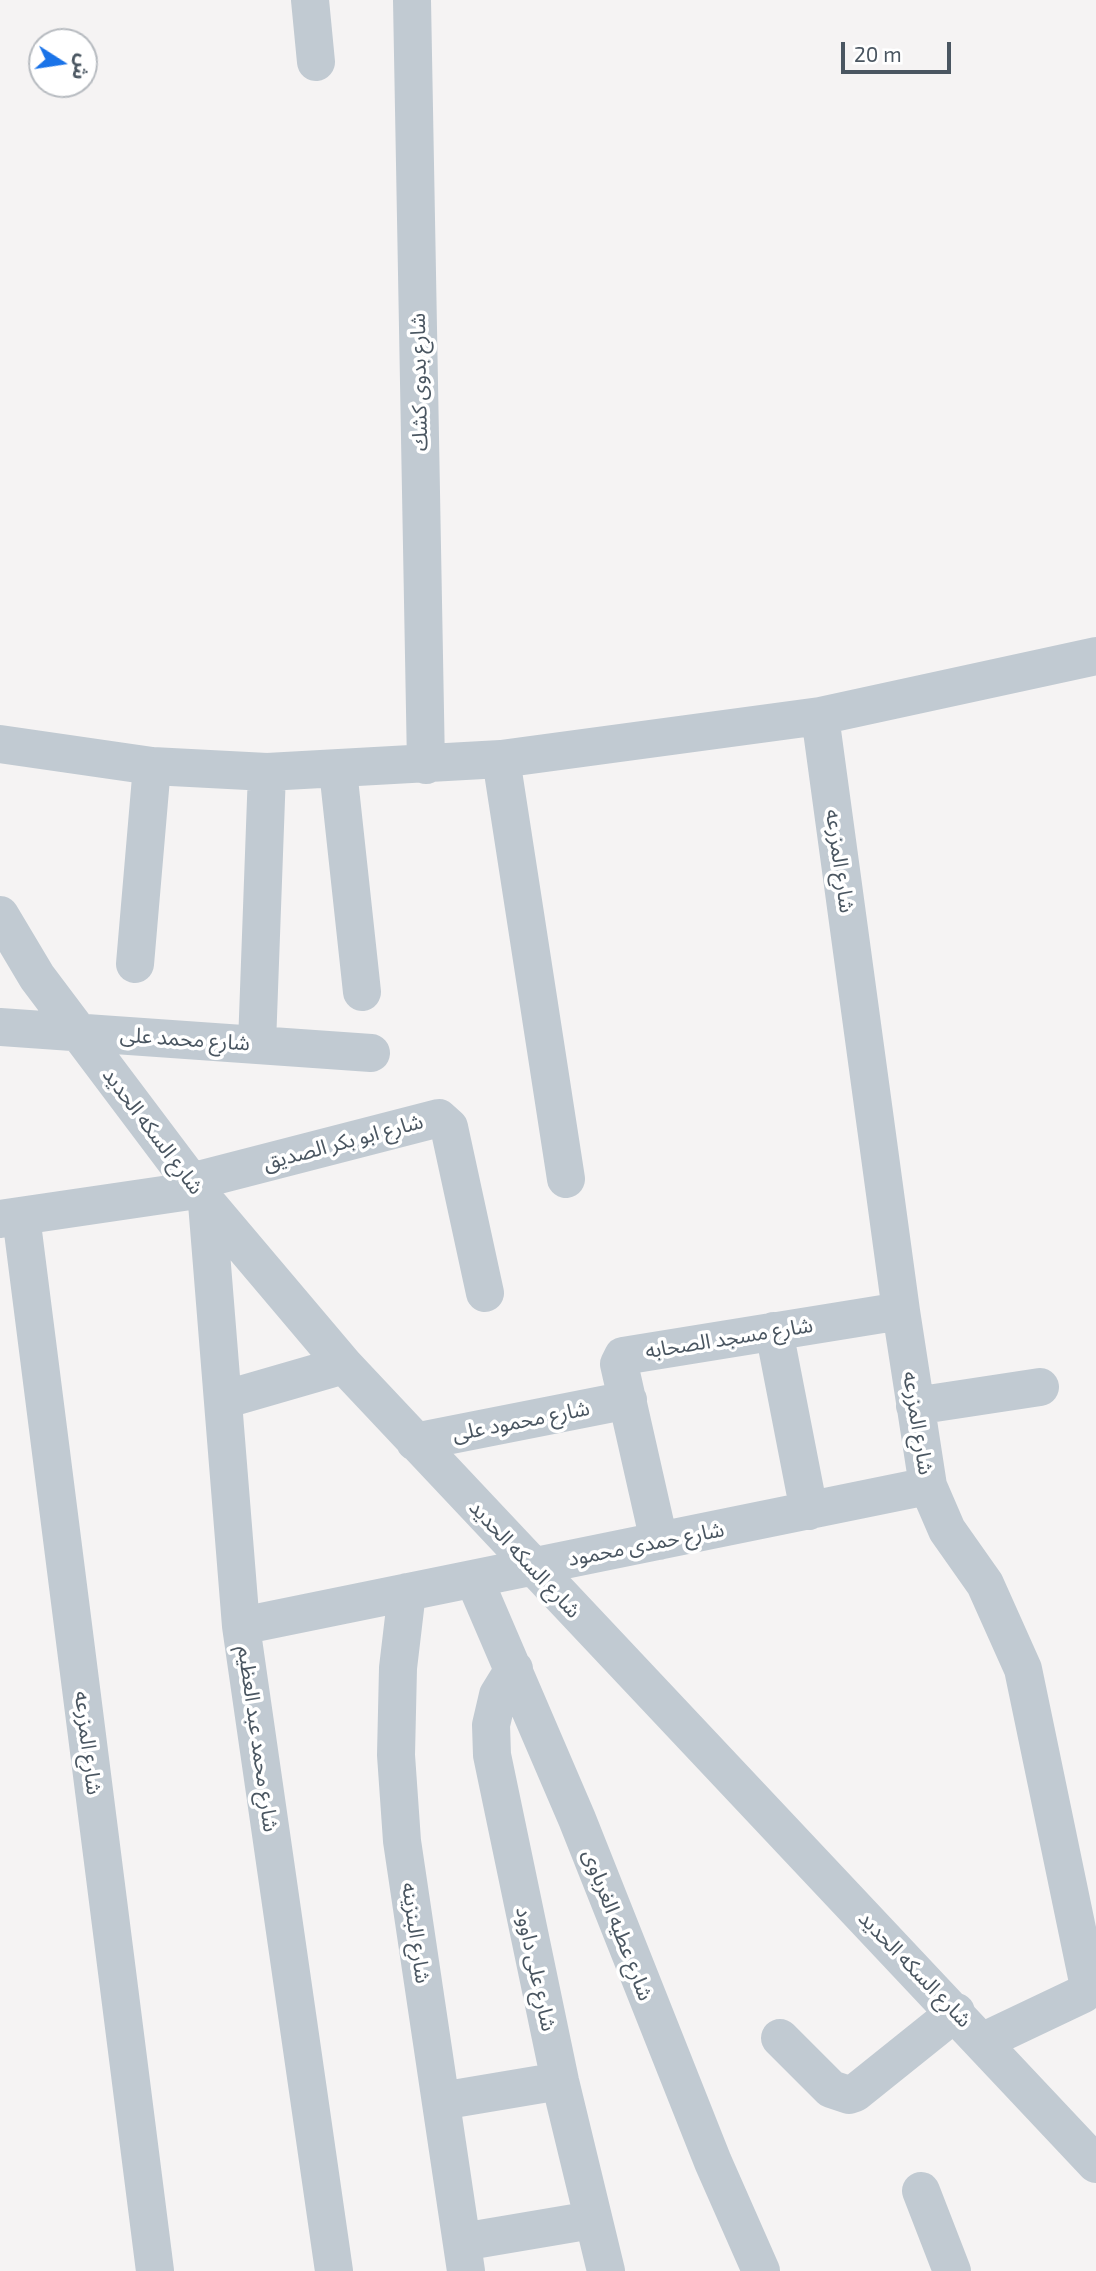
<!DOCTYPE html>
<html>
<head>
<meta charset="utf-8">
<style>
  body { margin:0 }
  #map { position:relative; width:1096px; height:2271px; overflow:hidden; background:#f5f3f3; font-family:"Exo 2","Noto Sans Arabic",sans-serif }
  canvas { display:block }
  .north { position:absolute; left:28px; top:28px; width:70px; height:70px; box-sizing:border-box; background:#fff; border:2px solid #b7bbc0; border-radius:50%; rotate:102deg; font-size:19px; font-weight:700; line-height:28px; text-align:center; color:#4a5661 }
  .north::after { content:''; display:block; margin:auto; width:24px; height:32px; background:#1a73e8; clip-path:polygon(50% 0,100% 100%,50% 72%,0 100%) }
  .scale { position:absolute; left:841px; top:42px; width:110px; height:32px; box-sizing:border-box; border:4px solid #4a5661; border-top:0; padding-left:9px; font-size:21px; line-height:24px; white-space:nowrap; color:#4a5661; -webkit-text-stroke:5px #fff; paint-order:stroke }
</style>
</head>
<body>
<div id="map">
<canvas width="1096" height="2271"></canvas>
<div class="north">ش</div>
<div class="scale">20 m</div>
</div>
<script>
const context = document.querySelector('canvas').getContext('2d');
context.lineJoin = 'round';
function poly(rows) {
  const path = new Path2D();
  for (const r of rows) {
    path.moveTo(r[0], r[1]);
    for (let i = 2; i < r.length; i += 2) path.lineTo(r[i], r[i + 1]);
  }
  return path;
}
function trace(path, color, width, dash) {
  context.strokeStyle = color;
  context.lineWidth = width;
  context.lineCap = dash ? 'butt' : 'round';
  context.setLineDash(dash || []);
  context.stroke(path);
}
function write(font, color, halo, rows, align = 'center') {
  context.font = font + ' "Exo 2","Noto Sans Arabic",sans-serif';
  context.lineWidth = 7;
  context.setLineDash([]);
  context.textBaseline = 'middle';
  context.strokeStyle = halo;
  context.fillStyle = color;
  for (const [text, x, y, turn = 0] of rows) {
    context.save();
    context.translate(x, y);
    context.rotate((+turn || 0) * Math.PI / 180);
    context.textAlign = isNaN(turn) ? turn : align;
    if (halo) context.strokeText(text, 0, 0);
    context.fillText(text, 0, 0);
    context.restore();
  }
}
trace(poly([
  [310,0,316,62],
  [412,0,426,765],
  [820,716,901,1311,928,1486,947,1530,985,1584,1023,1669,1088,1982,1083,1994,984,2041],
  [0,744,152,766,267,772,501,759,820,716,1096,656],
  [501,759,566,1179],
  [338,770,362,992],
  [0,915,37,977,207,1203,344,1365,1096,2164],
  [135,964,152,766],
  [0,1027,371,1053],
  [257,1044,267,772],
  [191,1182,439,1118,449,1127,485,1293],
  [207,1203,241,1626,334,2271],
  [21,1216,155,2271],
  [0,1219,197,1190],
  [774,1331,809,1511],
  [223,1400,344,1365],
  [915,1406,1040,1387],
  [415,1442,628,1400],
  [659,1541,619,1364,623,1356,901,1311],
  [474,1579,577,1819,713,2162,761,2271],
  [407,1592,398,1668,396,1755,402,1841,466,2271],
  [241,1626,928,1486],
  [514,1669,498,1695,491,1725,492,1755,560,2081,606,2271],
  [780,2038,831,2089,849,2095,855,2093,956,2012],
  [441,2101,560,2081],
  [921,2191,952,2271],
  [462,2242,592,2220]
]), '#c1cad2', 38);
write('21px', '#4a5661', '#fff', [
  ["شارع بدوى كشك",419,382,-91],
  ["شارع المزرعه",840,861,82],
  ["شارع محمد على",185,1039,4],
  ["شارع السكه الحديد",153,1131,53],
  ["شارع ابو بكر الصديق",343,1142,-15],
  ["شارع مسجد الصحابه",729,1338,-9],
  ["شارع محمود على",521,1421,-11],
  ["شارع المزرعه",918,1423,81],
  ["شارع حمدى محمود",646,1544,-11],
  ["شارع السكه الحديد",525,1559,47],
  ["شارع محمد عبد العظيم",258,1739,82],
  ["شارع المزرعه",88,1743,83],
  ["شارع عطيه الغرباوى",618,1925,69],
  ["شارع البنزينه",416,1933,82],
  ["شارع على داوود",536,1969,78],
  ["شارع السكه الحديد",915,1969,46]
]);
</script>
</body>
</html>
